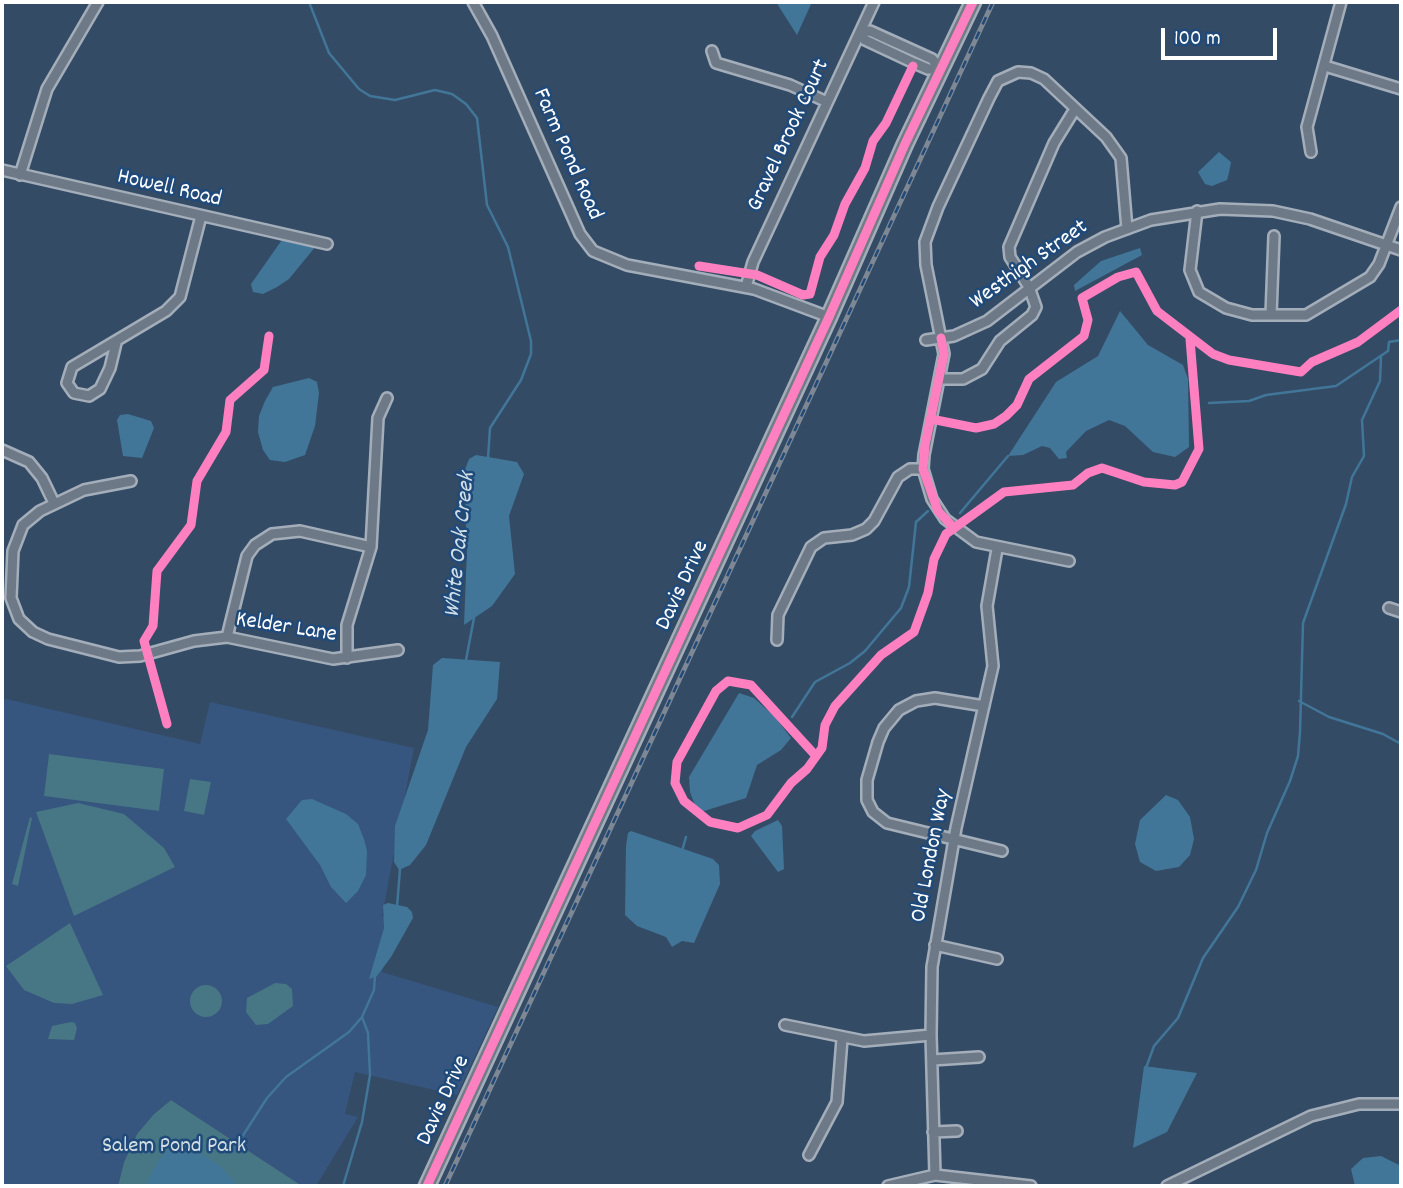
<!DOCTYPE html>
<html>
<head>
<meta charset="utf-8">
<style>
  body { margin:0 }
  #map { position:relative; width:1403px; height:1188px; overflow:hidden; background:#344b65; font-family:Dekko,sans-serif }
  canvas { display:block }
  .frame { position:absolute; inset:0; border:4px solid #fff; pointer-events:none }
  .scale { position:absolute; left:1161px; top:28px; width:116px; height:32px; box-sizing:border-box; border:4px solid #fff; border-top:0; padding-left:9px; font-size:21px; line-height:24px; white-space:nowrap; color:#fff; -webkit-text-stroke:5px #1f4a7a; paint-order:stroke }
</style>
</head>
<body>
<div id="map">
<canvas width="1403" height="1188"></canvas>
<div class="frame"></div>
<div class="scale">100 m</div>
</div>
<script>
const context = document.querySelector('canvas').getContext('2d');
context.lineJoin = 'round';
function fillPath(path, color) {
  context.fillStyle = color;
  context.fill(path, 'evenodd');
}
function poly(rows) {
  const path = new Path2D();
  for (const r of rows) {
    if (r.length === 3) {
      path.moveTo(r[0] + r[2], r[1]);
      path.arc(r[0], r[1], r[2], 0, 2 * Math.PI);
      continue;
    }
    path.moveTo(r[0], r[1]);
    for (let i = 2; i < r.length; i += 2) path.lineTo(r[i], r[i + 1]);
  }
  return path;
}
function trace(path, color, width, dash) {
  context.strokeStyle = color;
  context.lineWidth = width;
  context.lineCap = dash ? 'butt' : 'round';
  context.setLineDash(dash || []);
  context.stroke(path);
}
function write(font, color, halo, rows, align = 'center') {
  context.font = font + ' Dekko,sans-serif';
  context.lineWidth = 5;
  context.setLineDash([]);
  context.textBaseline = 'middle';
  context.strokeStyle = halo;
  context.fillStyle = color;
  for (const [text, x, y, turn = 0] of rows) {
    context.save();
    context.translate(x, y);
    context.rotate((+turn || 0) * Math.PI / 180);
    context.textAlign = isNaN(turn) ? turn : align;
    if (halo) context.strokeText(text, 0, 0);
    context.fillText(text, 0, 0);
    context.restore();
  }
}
fillPath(poly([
  [2,698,200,744,210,702,414,748,382,916,396,920,382,972,498,1007,457,1095,355,1072,345,1114,358,1117,316,1186,302,1186,171,1100,154,1114,137,1134,124,1162,118,1186,2,1186]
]), '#36557f');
fillPath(poly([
  [49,754,164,769,159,811,44,796],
  [190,779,211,782,204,815,184,811],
  [78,803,124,814,164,848,175,867,74,916,36,812],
  [30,817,32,818,18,886,12,884],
  [70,923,103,995,72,1004,54,1003,24,990,6,966],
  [275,983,286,984,292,989,293,1006,268,1024,256,1025,246,1012,247,998],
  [206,1001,16],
  [71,1022,75,1023,77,1028,74,1040,48,1039,52,1026],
  [171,1100,302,1186,118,1186,124,1162,137,1134,154,1114]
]), '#477685');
fillPath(poly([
  [776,2,812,2,797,35],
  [1219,152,1231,162,1229,173,1227,180,1212,186,1205,184,1198,172],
  [284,237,316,246,289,279,277,287,263,294,253,292,251,284],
  [1140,248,1142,255,1075,291,1074,285,1101,261],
  [1120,311,1148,345,1183,365,1188,379,1189,447,1175,457,1153,452,1125,426,1109,420,1086,431,1066,452,1067,458,1059,459,1050,448,1042,446,1023,455,1008,456,1056,382,1098,356],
  [309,378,317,382,319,393,315,426,305,455,285,462,270,460,263,450,258,432,259,416,265,401,273,387],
  [128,414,151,421,154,428,142,458,123,456,117,420,120,415],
  [476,455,517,462,524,474,509,516,515,574,492,606,464,625,467,550,464,472,469,459],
  [442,658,500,662,497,699,466,747,426,845,410,865,399,870,394,862,395,826,428,730,433,665],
  [739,693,754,698,774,716,791,738,781,750,757,765,746,798,704,811,696,808,690,792,689,777],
  [1166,795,1178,800,1190,817,1194,839,1190,855,1179,867,1156,871,1140,862,1135,844,1140,820],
  [312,799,346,814,358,824,364,839,367,851,366,875,358,891,346,903,331,887,320,865,286,819,302,800],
  [778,820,782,826,784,869,778,872,751,836,755,831],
  [631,831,713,859,719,865,720,884,694,943,682,941,672,947,666,937,637,926,625,915,626,846,628,833],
  [388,903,407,907,412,912,413,918,391,957,377,976,369,979,384,928,383,905],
  [1144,1066,1197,1073,1167,1132,1133,1148],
  [178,1138,220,1166,238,1186,145,1186,159,1160],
  [1381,1156,1401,1166,1401,1186,1355,1186,1351,1169,1363,1158]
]), '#417699');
trace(poly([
  [309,2,329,53,359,89,370,96,395,100,435,90,452,94,466,104,477,118,487,205,508,247,531,341,531,354,521,380,490,428,488,458],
  [1209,403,1249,401,1266,395,1336,386,1388,351,1389,342,1401,340],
  [960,513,1008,456],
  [466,660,474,618],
  [1299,701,1329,717,1383,734,1401,744],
  [792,717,815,682,850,663,865,651,901,608,909,587,916,522,928,511],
  [682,851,686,837],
  [397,907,400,869],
  [1146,1068,1154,1046,1178,1018,1203,958,1238,907,1256,870,1267,833,1290,781,1298,756,1300,732,1303,623,1346,504,1352,477,1364,456,1362,420,1380,381,1381,356],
  [233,1151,267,1098,286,1077,349,1032,362,1017,374,990,375,975],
  [343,1186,362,1122,370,1075,368,1033,362,1017]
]), '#417699', 2.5);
const minor = poly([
  [473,2,492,36,580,234,593,251,627,265,754,289,829,317],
  [860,32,865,40,914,63,928,69,941,69],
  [860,32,870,31,932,59,941,69],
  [712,51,716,63,790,85,827,102],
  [1325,66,1401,89],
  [1311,152,1307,127,1341,2],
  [2,170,327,244],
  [20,175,47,89,98,2],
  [1197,211,1190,270,1199,292,1226,308,1252,315,1306,315,1370,277,1379,264,1401,207],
  [746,287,753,262,874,2],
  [1271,315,1274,236],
  [926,340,954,336,987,321,1077,252,1105,237,1151,220,1220,209,1273,211,1310,219,1401,250],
  [116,343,110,368,100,389,89,396,74,393,67,383,72,367,166,311,180,297,201,216],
  [940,379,963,379,982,369,1000,341,1032,315,1036,307,1029,287,1010,257,1009,247,1054,143,1075,109],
  [2,450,29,462,42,478,54,503],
  [131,481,84,490,40,511,23,525,13,551,11,598,19,619,33,632,48,639,119,657,140,656,194,641,227,637,333,659,398,650],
  [371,547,378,418,387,398],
  [1069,561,976,542,945,519,932,499,923,469,924,455,944,354,926,265,925,242,938,207,989,98,998,81,1018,72,1031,73,1044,79,1106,137,1121,158,1127,229],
  [1389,608,1401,612],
  [227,637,247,556,255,545,272,534,300,531,371,547,347,625,347,658],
  [777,640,778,615,811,547,824,538,852,535,866,529,874,521,898,477,910,469,923,469],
  [984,706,935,698,916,701,899,710,884,728,878,742,867,780,867,800,873,812,887,823,1002,851],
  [935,945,997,959],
  [785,1025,864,1041,931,1035],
  [932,1060,979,1057],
  [933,1132,957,1131],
  [809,1155,837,1102,842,1039],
  [935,1175,931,1035,932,967,956,828,993,666,987,606,997,549],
  [888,1186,935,1175,1031,1186],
  [1167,1186,1311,1116,1359,1104,1401,1104]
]);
const primary = poly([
  [427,1186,829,317,905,144,973,2]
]);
trace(minor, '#a4aeba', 14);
trace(primary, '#a4aeba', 19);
trace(minor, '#6d7986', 9);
trace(primary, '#717c86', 14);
const rail = poly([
  [445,1186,993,2]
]);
trace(rail, '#7e8895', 5);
trace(rail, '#1f4a7a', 2.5, [8]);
trace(poly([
  [699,266,757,275,803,295,810,294,820,257,834,235,845,204,865,168,873,141,886,123,913,66],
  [1082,298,1118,277,1136,272,1157,311,1213,354,1229,360,1301,372,1312,362,1358,342,1401,310],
  [941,338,944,354,925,445,923,469,938,511,954,528],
  [931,419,976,428,994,424,1006,416,1017,405,1029,379,1084,336,1088,320,1082,298],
  [167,724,144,641,153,626,157,571,191,525,197,481,226,432,230,400,264,370,269,336],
  [816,756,751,685,728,681,716,691,677,762,675,783,684,801,710,822,738,828,767,815,791,783,807,769,822,748,825,725,835,706,881,655,914,632,928,593,934,559,946,534,1004,492,1073,485,1088,473,1102,468,1144,482,1175,485,1182,482,1199,449,1190,339],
  [427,1186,829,317,905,144,973,2]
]), '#ff80c0', 9);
write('23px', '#fff', '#1f4a7a', [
  ["Gravel Brook Court",790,136,-65],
  ["Farm Pond Road",566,155,66],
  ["Howell Road",169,190,13],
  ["Westhigh Street",1030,266,-35],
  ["Davis Drive",684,586,-65],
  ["Kelder Lane",286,629,9],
  ["Old London Way",933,856,-79],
  ["Davis Drive",445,1101,-65]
]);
write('23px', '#d2dee2', '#1f4a7a', [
  ["Salem Pond Park",174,1148]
]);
write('italic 24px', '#d0dee7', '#1f4a7a', [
  ["White Oak Creek",462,545,-84]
]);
</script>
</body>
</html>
